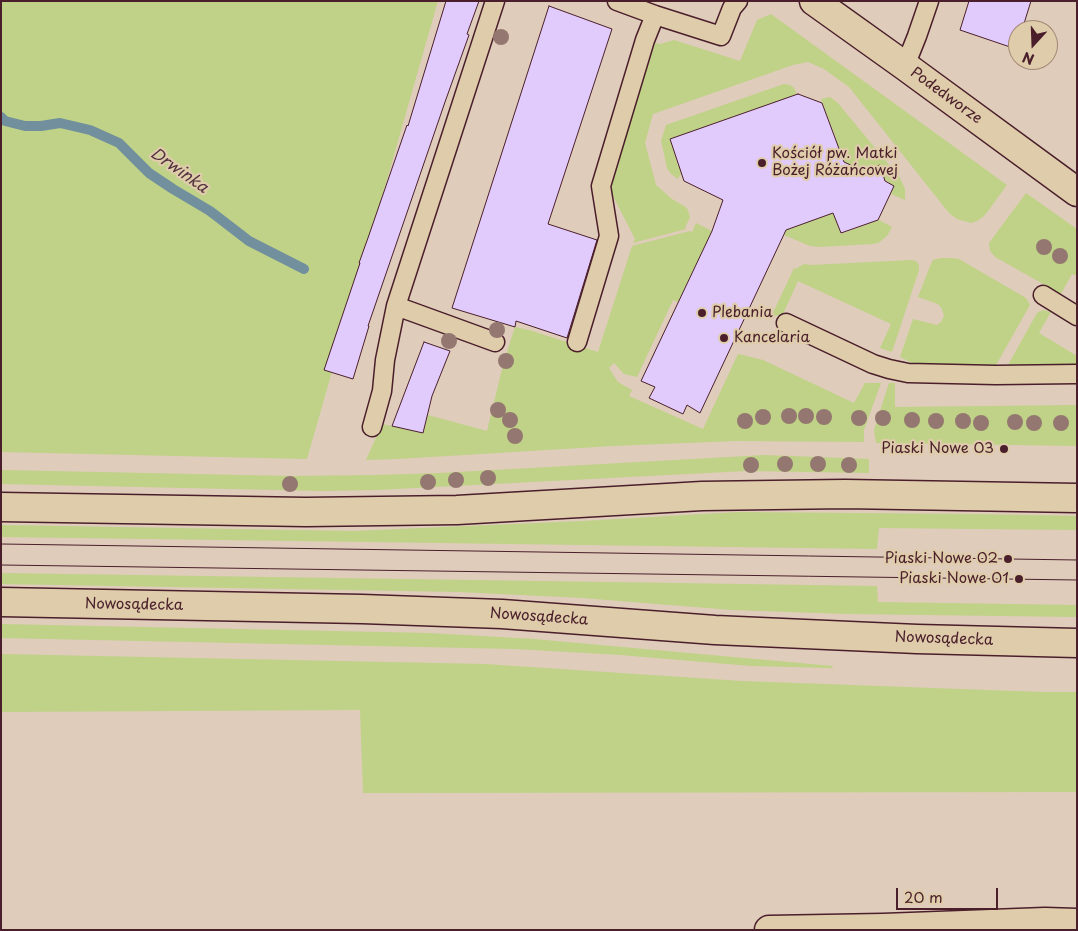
<!DOCTYPE html>
<html>
<head>
<meta charset="utf-8">
<style>
  body { margin:0 }
  #map { position:relative; width:1078px; height:931px; overflow:hidden; background:#dfccba; font-family:"Playpen Sans",sans-serif }
  canvas { display:block }
  .frame { position:absolute; inset:0; border:2px solid #4a1f2b; pointer-events:none }
  .north { position:absolute; left:1008px; top:20px; width:50px; height:50px; box-sizing:border-box; background:#dfccaa; border:1px solid #a38777; border-radius:50%; rotate:200deg; font-size:14px; font-weight:700; line-height:20px; text-align:center; color:#4a1f2b }
  .north::after { content:''; display:block; margin:auto; width:18px; height:22px; background:#4a1f2b; clip-path:polygon(50% 0,100% 100%,50% 72%,0 100%) }
  .scale { position:absolute; left:896px; top:888px; width:102px; height:22px; box-sizing:border-box; border:2px solid #4a1f2b; border-top:0; padding-left:6px; font-size:15px; line-height:18px; white-space:nowrap; color:#4a1f2b; -webkit-text-stroke:4px #dfccaa; paint-order:stroke }
</style>
</head>
<body>
<div id="map">
<canvas width="1078" height="931"></canvas>
<div class="frame"></div>
<div class="north">N</div>
<div class="scale">20 m</div>
</div>
<script>
const context = document.querySelector('canvas').getContext('2d');
context.lineJoin = 'round';
function fillPath(path, color) {
  context.fillStyle = color;
  context.fill(path, 'evenodd');
}
function poly(rows) {
  const path = new Path2D();
  for (const r of rows) {
    path.moveTo(r[0], r[1]);
    for (let i = 2; i < r.length; i += 2) path.lineTo(r[i], r[i + 1]);
  }
  return path;
}
function trace(path, color, width, dash) {
  context.strokeStyle = color;
  context.lineWidth = width;
  context.lineCap = dash ? 'butt' : 'round';
  context.setLineDash(dash || []);
  context.stroke(path);
}
function write(font, color, halo, rows, align = 'center') {
  context.font = font + ' "Playpen Sans",sans-serif';
  context.lineWidth = 4.5;
  context.setLineDash([]);
  context.textBaseline = 'middle';
  context.strokeStyle = halo;
  context.fillStyle = color;
  for (const [text, x, y, turn = 0] of rows) {
    context.save();
    context.translate(x, y);
    context.rotate((+turn || 0) * Math.PI / 180);
    context.textAlign = isNaN(turn) ? turn : align;
    if (halo) context.strokeText(text, 0, 0);
    context.fillText(text, 0, 0);
    context.restore();
  }
}
fillPath(poly([
  [1,1,438,1,307,459,1,452],
  [771,14,1007,185,988,211,983,217,977,221,971,223,957,219,949,213,849,87,824,69,808,62,793,65,653,114,645,143,656,185,672,199,687,208,690,217,685,228,686,229,633,243,635,239,610,190,621,149,655,43,660,44,674,40,740,61,757,20],
  [784,84,790,85,794,88,797,95,721,121,717,135,700,128,670,139,678,166,684,168,678,179,671,174,667,168,661,141,666,125],
  [830,97,837,102,900,178,905,189,905,200,891,194,892,192,889,182,884,180,883,174,874,168,868,169,864,171,841,161,835,142,837,141,821,99],
  [1026,193,1077,229,1077,276,1072,274,1061,294,995,257,990,251,989,243],
  [833,213,841,234,879,220,892,227,887,236,878,243,873,244,820,247,810,246,784,235,786,230],
  [696,223,712,231,678,302,673,300,637,377,624,374,614,363,609,368,618,382,632,390,629,396,703,429,738,354,763,360,854,403,865,383,881,383,864,430,864,442,736,441,613,446,398,459,366,460,382,424,423,433,428,415,487,431,504,361,515,327,529,330,598,352,632,246,690,231,692,232],
  [941,258,951,258,959,259,1026,298,1029,303,1030,305,996,365,918,366,900,357,913,319,937,325,941,322,944,316,942,309,938,304,918,297,930,266,933,260],
  [911,260,916,261,919,265,919,270,892,352,880,348,891,324,798,281,783,314,771,317,794,268,796,269,800,266,805,264,811,265],
  [1043,310,1051,312,1039,333,1077,356,1077,364,1008,365,1037,313],
  [889,383,895,383,895,407,1077,405,1077,446,876,443,874,430],
  [765,455,869,459,869,473,746,471,377,490,323,491,1,484,1,470,292,476,373,475,440,473],
  [739,512,972,514,1077,516,1077,530,879,528,877,549,1,537,1,525,353,531,582,521],
  [1,573,877,586,878,602,1077,605,1077,617,847,614,732,610,582,598,459,592,1,584],
  [1,624,429,633,534,639,833,666,832,668,751,666,620,655,515,649,1,638],
  [1,654,485,664,742,681,1043,692,1077,692,1077,792,363,793,360,710,1,712]
]), '#bfd287');
trace(poly([
  [1,117,5,121,25,126,41,126,60,123,90,130,119,143,149,173,173,189,210,211,249,241,304,269]
]), '#728f9e', 10);
const building = poly([
  [446,1,479,1,467,34,469,35,445,102,368,326,369,326,353,379,324,370,360,263,359,263,369,235,407,125,408,126,446,1],
  [969,1,1031,1,1022,30,1018,30,1018,41,1016,49,960,30,969,1],
  [549,6,612,29,548,224,597,240,567,338,516,321,515,327,452,308,549,6],
  [798,94,822,103,844,162,864,171,880,165,885,181,894,186,878,220,841,233,833,213,786,230,700,413,687,405,683,414,649,398,655,387,641,381,712,231,723,200,684,181,670,139,798,94],
  [424,342,450,351,432,396,423,433,392,426,424,342]
]);
fillPath(building, '#e1cbfc');
trace(building, '#4a1f2b', 1);
const service = poly([
  [495,1,396,306,495,342],
  [617,1,655,15,721,36,732,8,738,1],
  [905,66,917,36,929,1],
  [1043,295,1077,316],
  [786,323,873,364,889,369,908,373,996,375,1077,374],
  [577,342,609,236,601,186,645,40,655,15],
  [372,427,382,391,385,360,396,306]
]);
const minor = poly([
  [814,1,905,66,1077,192],
  [769,930,883,928,1045,922,1077,923]
]);
const secondary = poly([
  [1,507,306,512,457,510,702,496,845,494,1077,498],
  [1,602,362,609,502,614,715,630,917,639,1077,643]
]);
trace(service, '#4a1f2b', 21);
trace(minor, '#4a1f2b', 31);
trace(secondary, '#4a1f2b', 31);
trace(service, '#dfccaa', 18);
trace(minor, '#dfccaa', 28);
trace(secondary, '#dfccaa', 28);
trace(poly([
  [1,544,1077,560],
  [1,565,1077,580]
]), '#4a1f2b', 1);
context.fillStyle = '#947770';
for (const [x, y] of [
  [501,37],
  [1044,247],
  [1060,256],
  [497,330],
  [449,341],
  [506,361],
  [498,410],
  [789,416],
  [806,416],
  [763,417],
  [824,417],
  [859,418],
  [883,418],
  [510,420],
  [912,420],
  [745,421],
  [936,421],
  [963,421],
  [1015,422],
  [981,423],
  [1034,423],
  [1061,423],
  [515,436],
  [785,464],
  [818,464],
  [751,465],
  [849,465],
  [488,478],
  [456,480],
  [428,482],
  [290,484]
]) {
  context.beginPath();
  context.arc(x, y, 8, 0, 2 * Math.PI);
  context.fill();
}
for (const [x, y, r, color] of [
  [762,163,5,"#4a1f2b"],
  [702,313,5,"#4a1f2b"],
  [724,338,5,"#4a1f2b"],
  [1004,449,5,"#4a1f2b"],
  [1008,559,5,"#4a1f2b"],
  [1019,579,5,"#4a1f2b"]
]) {
  const dot = new Path2D();
  dot.arc(x, y, r, 0, 2 * Math.PI);
  context.fillStyle = color;
  context.fill(dot);
  trace(dot, '#dfccaa', 2);
}
write('15px', '#4a1f2b', '#dfccaa', [
  ["Podedworze",946,96,36],
  ["Nowosądecka",134,605,1],
  ["Nowosądecka",539,617,4],
  ["Nowosądecka",944,639,2]
]);
write('15px', '#4a1f2b', '#dfccaa', [
  ["Kościół pw. Matki",772,154],
  ["Bożej Różańcowej",772,171],
  ["Plebania",712,313],
  ["Kancelaria",734,338],
  ["Piaski Nowe 03",994,449,"right"],
  ["Piaski Nowe 02",998,559,"right"],
  ["Piaski Nowe 01",1009,579,"right"]
], 'left');
write('italic 16px', '#51323e', '#dfccaa', [
  ["Drwinka",179,171,35]
]);
</script>
</body>
</html>
